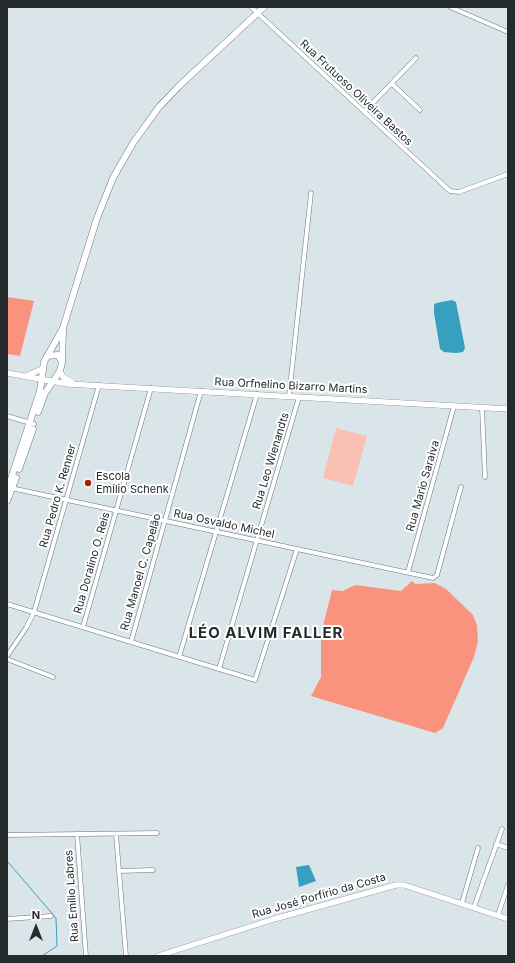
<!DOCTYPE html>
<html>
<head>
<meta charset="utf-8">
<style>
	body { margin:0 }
	#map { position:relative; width:515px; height:963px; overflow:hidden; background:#dae5ea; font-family:Inter,sans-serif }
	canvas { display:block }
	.frame { position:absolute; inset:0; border:8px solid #252a2b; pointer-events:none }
	.north { position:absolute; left:16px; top:907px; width:40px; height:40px; -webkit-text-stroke:3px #fff; paint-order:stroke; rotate:0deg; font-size:11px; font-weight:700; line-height:16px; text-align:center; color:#252a2b }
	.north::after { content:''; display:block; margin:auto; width:14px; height:18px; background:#252a2b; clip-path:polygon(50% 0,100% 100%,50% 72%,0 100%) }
</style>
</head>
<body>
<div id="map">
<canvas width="515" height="963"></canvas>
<div class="frame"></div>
<div class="north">N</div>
</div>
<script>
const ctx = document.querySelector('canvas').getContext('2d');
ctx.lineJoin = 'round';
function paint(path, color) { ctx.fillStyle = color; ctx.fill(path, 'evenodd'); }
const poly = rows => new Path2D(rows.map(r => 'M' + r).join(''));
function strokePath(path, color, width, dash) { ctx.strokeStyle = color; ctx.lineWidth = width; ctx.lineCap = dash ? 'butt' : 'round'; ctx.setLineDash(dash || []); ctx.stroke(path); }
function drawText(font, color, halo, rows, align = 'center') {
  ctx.font = font + ' Inter,sans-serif'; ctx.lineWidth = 4; ctx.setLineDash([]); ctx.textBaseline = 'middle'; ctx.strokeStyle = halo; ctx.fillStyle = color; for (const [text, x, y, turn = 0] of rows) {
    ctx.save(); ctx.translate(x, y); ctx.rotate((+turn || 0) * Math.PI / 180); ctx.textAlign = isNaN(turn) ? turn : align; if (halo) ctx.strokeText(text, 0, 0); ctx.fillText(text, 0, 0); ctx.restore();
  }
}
paint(poly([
	[336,428,367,436,353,486,323,478]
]), '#fac0b3');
paint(poly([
	[7,297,34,301,20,356,7,354],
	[412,581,415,584,435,583,446,589,473,615,477,625,478,641,474,657,443,728,435,733,311,696,321,677,321,634,332,590,343,591,355,585,401,591]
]), '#fa937e');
paint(poly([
	[452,300,456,302,465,348,463,352,456,353,444,352,440,349,434,313,434,305,436,303],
	[309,865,316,881,299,887,296,867]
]), '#37a0bf');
strokePath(poly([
	[7,861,56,918,57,946,42,956]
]), '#37a0bf', 1);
const street = poly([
	[251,7,450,191,459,192,508,174],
	[450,7,508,32],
	[392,84,420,110],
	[364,112,416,58],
	[289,396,311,193],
	[482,408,485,477],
	[7,416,34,424],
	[11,488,433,578,437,575,461,487],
	[408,572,454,406],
	[7,604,255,680,297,549],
	[83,627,151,388],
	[131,642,201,391],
	[7,656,26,628,34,612,99,385],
	[179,657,257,394],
	[7,659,53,677],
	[219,669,299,397],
	[77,834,86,956],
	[116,834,126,956],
	[7,835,157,833],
	[496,844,508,848],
	[119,871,153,870],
	[462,903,478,848],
	[474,907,502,829],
	[498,915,508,885],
	[7,919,51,916]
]);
const secondary = poly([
	[60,371,63,377,72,382],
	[7,373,68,384,508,409],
	[28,375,42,369],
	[158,956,274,919,396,885,404,885,508,919]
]);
const primary = poly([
	[47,356,58,355,62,362],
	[38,412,45,393,60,371,62,362,63,330],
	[19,469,33,429],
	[7,491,40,391,44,362,63,328,97,218,113,178,133,143,159,107,179,86,264,7],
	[7,501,16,478]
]);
strokePath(street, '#6b7579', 5);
strokePath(secondary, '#6b7579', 6);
strokePath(primary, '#6b7579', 7);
strokePath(street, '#fff', 4);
strokePath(secondary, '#fff', 5.5);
strokePath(primary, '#fff', 6);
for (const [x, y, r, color] of [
	[88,483,4,"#ac1e01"]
]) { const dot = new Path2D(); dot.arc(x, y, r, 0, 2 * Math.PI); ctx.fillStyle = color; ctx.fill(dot); strokePath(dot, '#fff', 1.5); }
drawText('11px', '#252a2b', '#fff', [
	["Rua Frutuoso Oliveira Bastos",356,93,43],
	["Rua Orfnelino Bizarro Martins",291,386,3],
	["Rua Leo Wienandts",271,461,-73],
	["Rua Mario Saraiva",423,486,-74],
	["Rua Pedro K. Renner",58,496,-74],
	["Rua Osvaldo Michel",224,524,12],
	["Rua Doralino O. Reis",92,563,-74],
	["Rua Manoel C. Capelão",141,572,-74],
	["Rua Emílio Labres",72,896,-94],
	["Rua José Porfírio da Costa",319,896,-16]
]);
drawText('11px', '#252a2b', '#fff', [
	["Escola",96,477],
	["Emílio Schenk",96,490]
], 'left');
ctx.letterSpacing = '1px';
drawText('bold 15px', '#252a2b', '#fff', [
	["LÉO ALVIM FALLER",266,633]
]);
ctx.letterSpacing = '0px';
</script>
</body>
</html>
